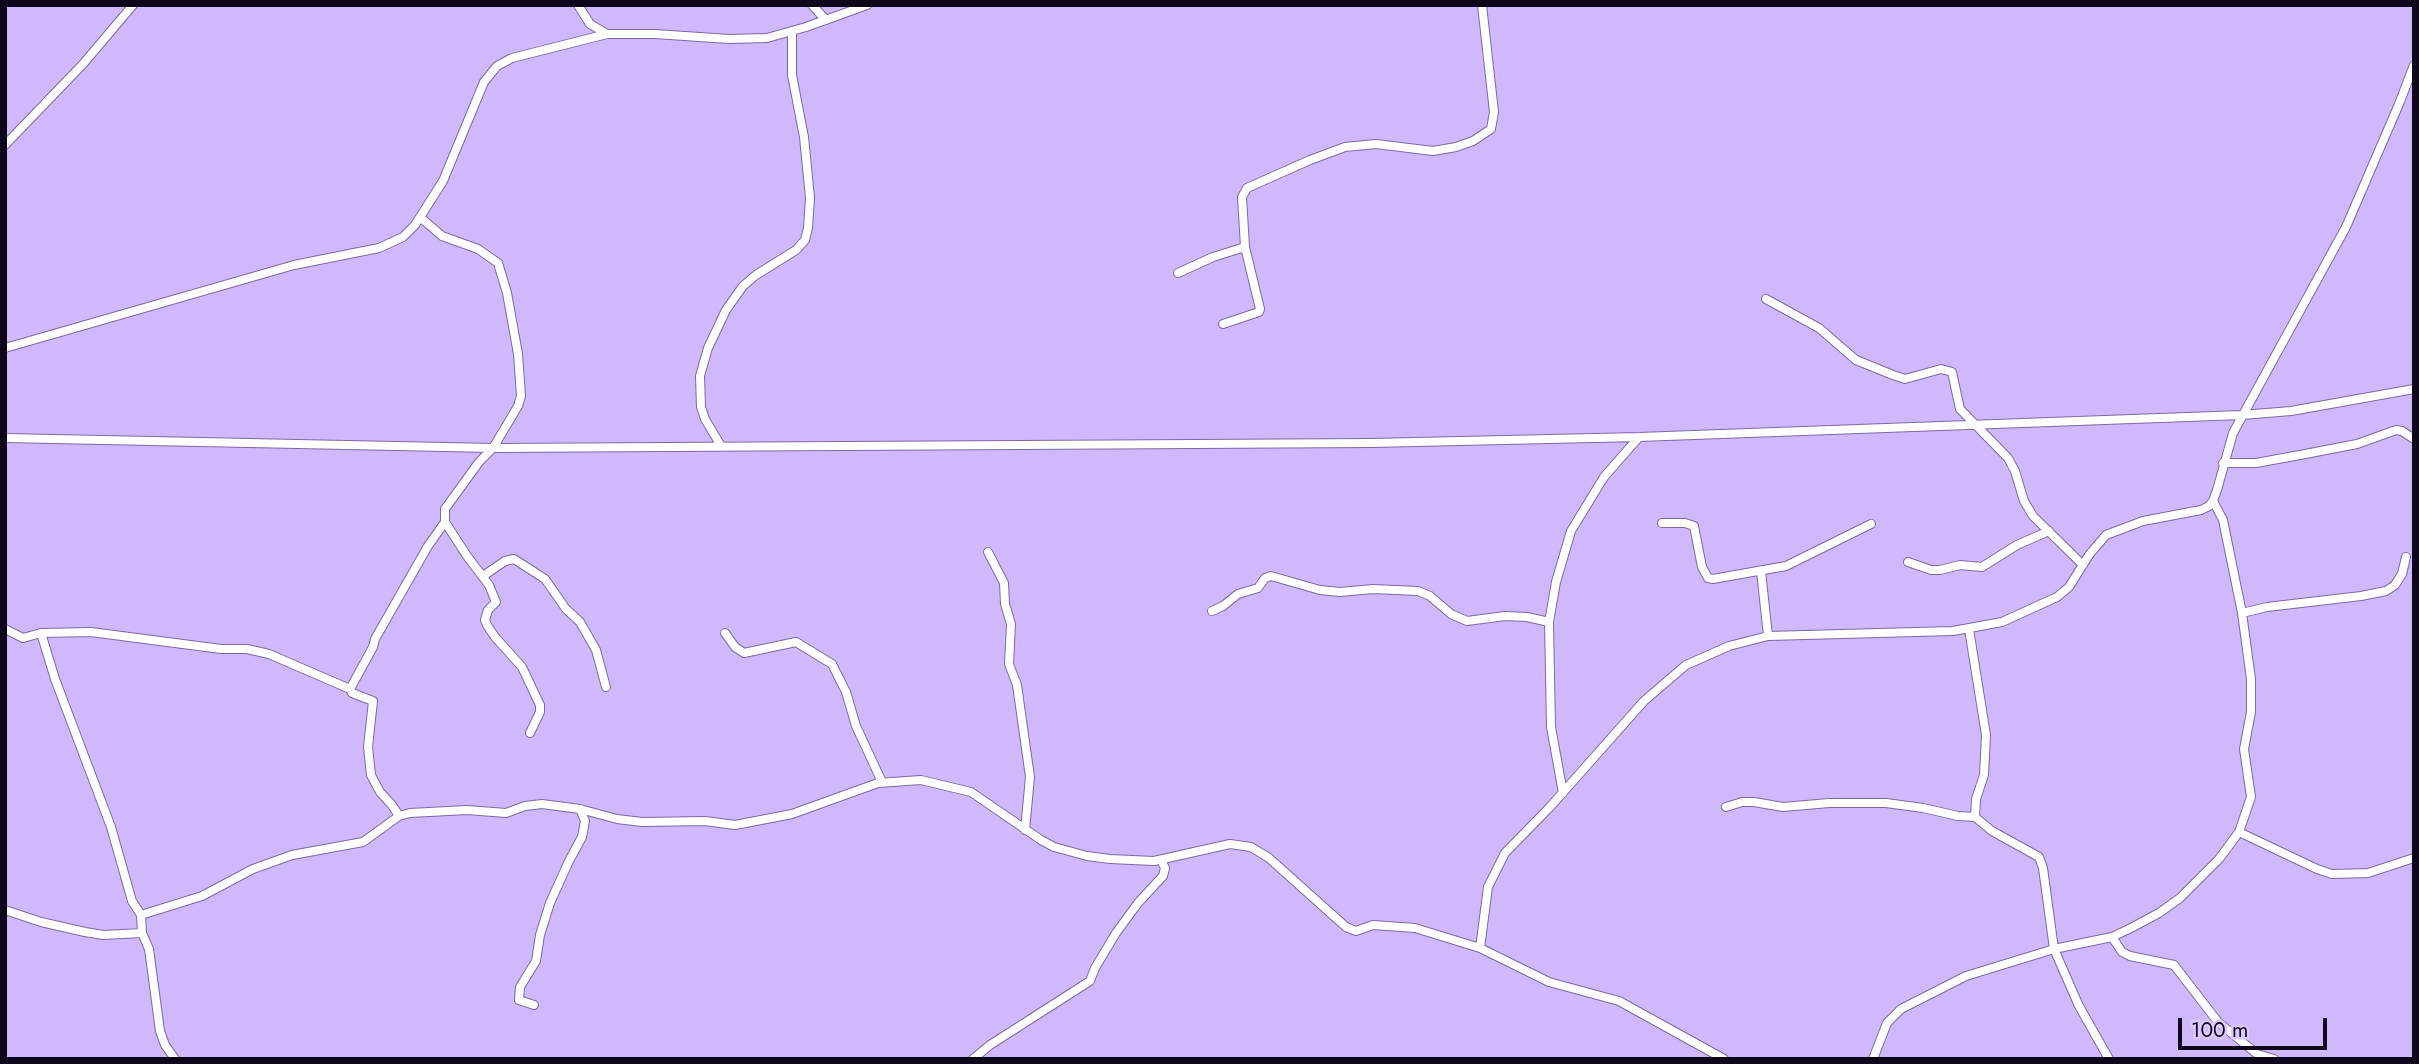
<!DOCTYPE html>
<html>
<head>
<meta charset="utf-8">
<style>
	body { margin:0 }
	#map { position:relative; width:2419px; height:1064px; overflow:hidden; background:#d0b8fc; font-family:Jost,sans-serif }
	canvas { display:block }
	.frame { position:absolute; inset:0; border:7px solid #0f061c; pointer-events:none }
	.scale { position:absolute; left:2178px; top:1018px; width:149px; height:32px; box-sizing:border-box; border:4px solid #0f061c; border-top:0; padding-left:9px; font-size:21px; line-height:24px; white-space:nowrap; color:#0f061c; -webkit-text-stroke:5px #dbc8ff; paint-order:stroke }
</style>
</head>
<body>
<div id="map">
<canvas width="2419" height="1064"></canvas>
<div class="frame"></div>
<div class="scale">100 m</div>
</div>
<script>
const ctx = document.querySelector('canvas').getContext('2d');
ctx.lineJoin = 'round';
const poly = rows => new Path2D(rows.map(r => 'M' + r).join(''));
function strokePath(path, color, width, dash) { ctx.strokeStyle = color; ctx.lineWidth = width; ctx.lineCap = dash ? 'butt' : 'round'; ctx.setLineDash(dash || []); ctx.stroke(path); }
const minor = poly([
	[578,5,590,24,607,34],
	[812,5,826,20],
	[5,145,83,64,133,5],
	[1178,273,1213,257,1245,247],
	[1766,299,1819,328,1856,360,1893,375,1905,379,1941,369,1952,372,1960,409,2008,458,2015,471,2024,501,2033,516,2083,565],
	[1223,324,1259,312,1260,309,1245,247,1242,197,1247,188,1310,160,1345,147,1376,144,1433,151,1456,147,1473,141,1491,129,1494,112,1482,5],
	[5,348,294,265,379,248,403,237,415,225,443,181,484,82,497,66,512,58,607,34,655,34,729,39,767,38,806,27,867,5],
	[5,438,493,448,1371,443,1639,437,2242,415,2291,411,2414,389],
	[721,446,705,419,701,407,700,376,708,348,726,310,743,286,756,275,796,250,805,240,808,228,810,198,804,137,792,75,792,31],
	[2223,463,2256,463,2300,455,2357,444,2396,430,2402,431,2414,439],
	[445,522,467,556,489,585,496,602,488,610,485,620,487,625,495,637,522,667,540,705,540,712,530,733],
	[1662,523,1685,523,1694,526,1702,567,1708,578,1713,579,1786,566,1871,524],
	[988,552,1004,583,1005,604,1011,624,1009,664,1017,685,1030,777,1025,830],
	[1908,562,1931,570,1940,570,1960,565,1982,567,2017,545,2049,531],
	[1761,571,1768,636],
	[483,576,505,561,514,559,545,579,566,609,580,622,596,650,606,687],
	[1212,611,1223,606,1238,594,1258,588,1265,578,1271,576,1320,590,1340,592,1373,589,1418,591,1430,596,1451,614,1467,621,1505,616,1527,617,1549,622],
	[2242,613,2267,607,2361,596,2386,591,2395,585,2402,574,2406,557],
	[5,629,23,638,41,633,55,679,111,827,132,901,141,915,142,933,149,949,160,1031,165,1045,175,1059],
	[1969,629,1986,735,1984,775,1976,799,1975,817,1992,831,2039,857,2043,868,2054,949,2079,1006,2109,1059],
	[41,633,91,632,221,649,247,649,269,654,350,689,373,647,375,639,428,546,445,522,445,509,479,462,493,448,518,406,521,396,518,354,507,293,498,263,478,249,442,236,420,217],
	[725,633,735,647,744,653,796,642,832,664,846,692,856,726,882,782],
	[350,689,352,693,373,701,368,747,371,775,380,792,392,805,399,816],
	[1563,793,1551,727,1549,622,1556,582,1571,531,1604,477,1639,437],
	[1726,807,1742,802,1754,802,1783,807,1829,803,1886,803,1923,808,1958,816,1975,817],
	[2239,832,2317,869,2332,874,2368,873,2414,858],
	[5,910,41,922,85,932,103,935,142,933],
	[141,915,202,896,253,869,292,855,363,842,399,816,410,813,467,810,506,813,525,806,542,804,580,809,617,819,642,822,705,821,735,825,792,814,878,783,921,780,971,792,1041,840,1054,847,1087,856,1110,859,1154,861,1230,844,1251,847,1269,858,1346,927,1356,931,1373,925,1415,928,1480,948,1549,982,1619,1001,1724,1059],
	[2112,937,2122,952,2130,956,2174,965,2218,1022,2257,1054,2274,1059],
	[1480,948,1488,887,1505,853,1550,807,1644,701,1686,665,1729,646,1768,636,1953,631,2002,622,2057,597,2069,587,2089,555,2106,535,2143,521,2201,510,2209,506,2213,501,2217,490,2233,433,2346,227,2399,104,2414,65],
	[534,1005,519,1000,520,987,536,961,540,935,550,903,569,861,582,837,585,821,580,809],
	[973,1059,990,1045,1090,981,1095,968,1116,933,1138,903,1163,876,1165,868,1161,860],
	[1873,1059,1887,1023,1901,1009,1966,976,2054,949,2112,937,2131,928,2159,913,2180,898,2219,859,2239,832,2251,797,2244,749,2251,712,2251,679,2242,613,2223,520,2213,501]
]);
strokePath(minor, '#7f68a6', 10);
strokePath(minor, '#fff', 8);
</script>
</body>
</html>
